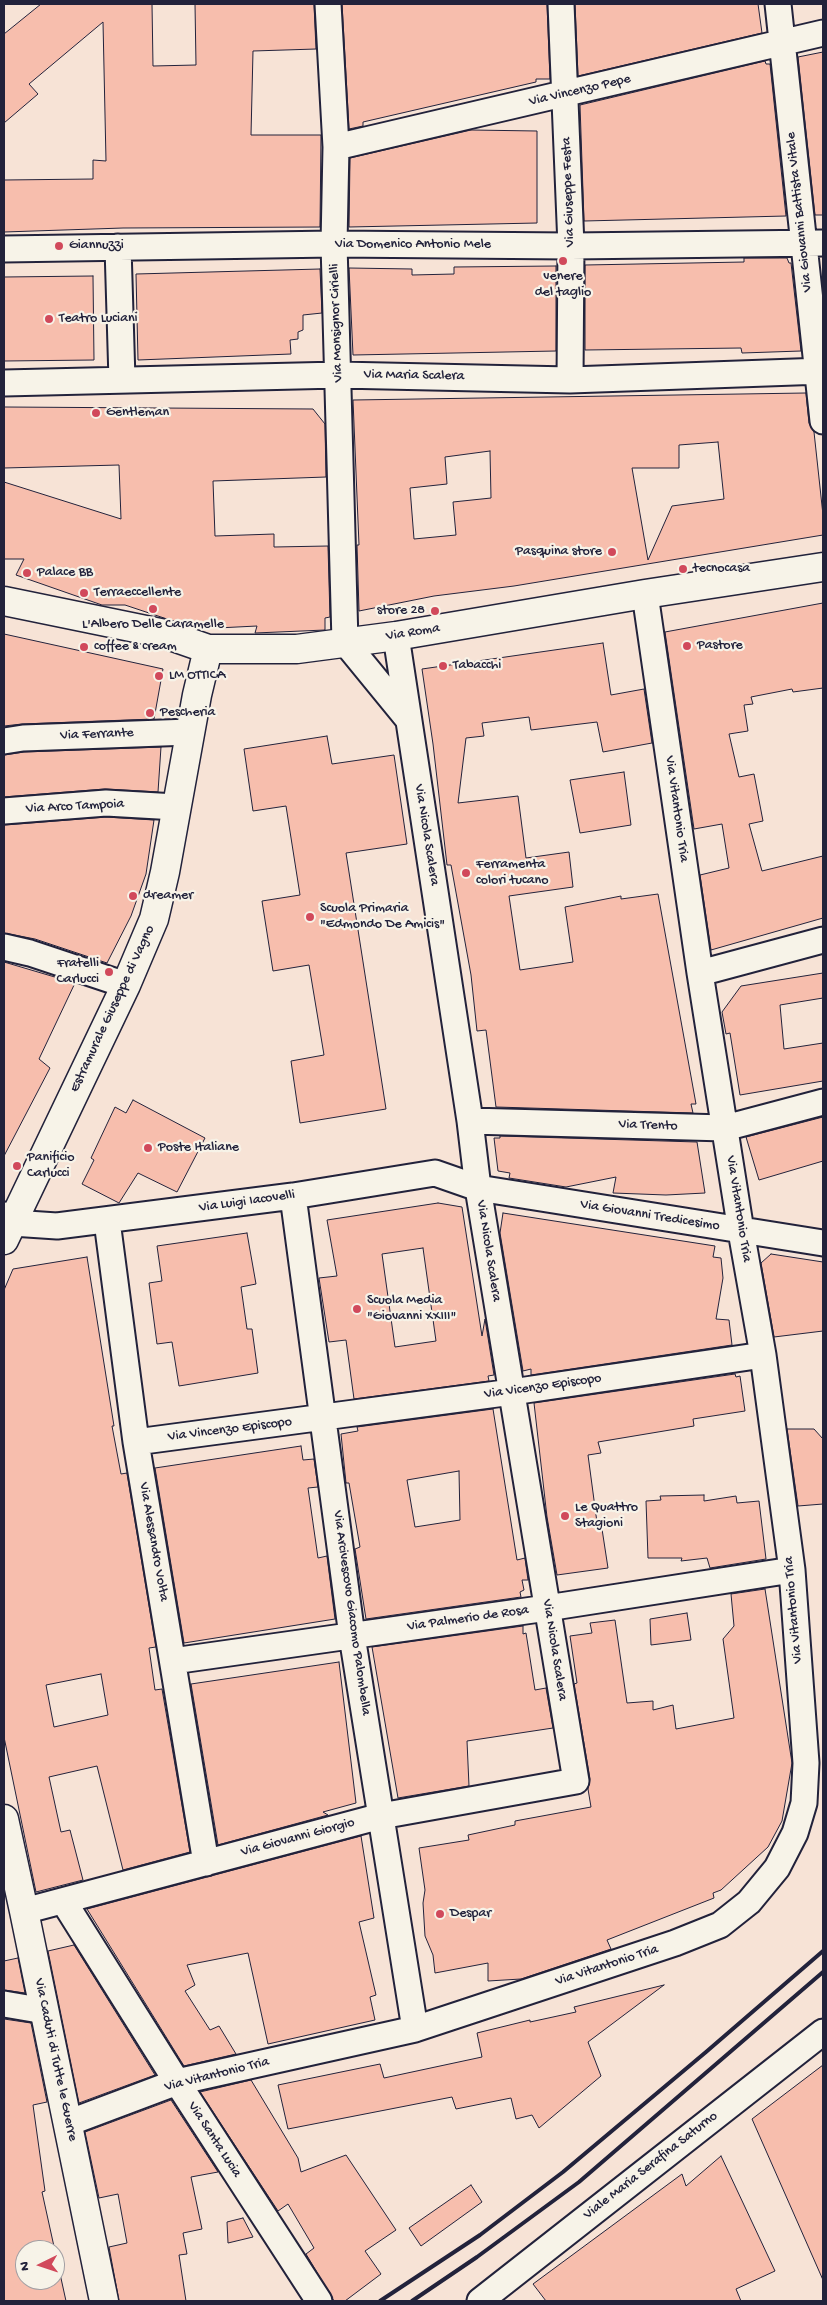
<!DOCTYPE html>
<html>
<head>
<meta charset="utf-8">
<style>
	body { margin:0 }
	#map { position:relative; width:827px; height:2305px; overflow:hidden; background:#f7e3d6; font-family:"Gochi Hand",sans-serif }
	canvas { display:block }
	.frame { position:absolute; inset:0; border:5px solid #22223b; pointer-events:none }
	.north { position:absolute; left:15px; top:2240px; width:50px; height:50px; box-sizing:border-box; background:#f7f3e8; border:1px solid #a29fa3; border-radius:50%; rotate:266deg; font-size:14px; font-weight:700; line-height:20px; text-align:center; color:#22223b }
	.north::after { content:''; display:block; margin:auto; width:18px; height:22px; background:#d1495b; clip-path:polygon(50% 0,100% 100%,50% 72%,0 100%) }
</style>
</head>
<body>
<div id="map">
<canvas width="827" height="2305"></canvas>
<div class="frame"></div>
<div class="north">N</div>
</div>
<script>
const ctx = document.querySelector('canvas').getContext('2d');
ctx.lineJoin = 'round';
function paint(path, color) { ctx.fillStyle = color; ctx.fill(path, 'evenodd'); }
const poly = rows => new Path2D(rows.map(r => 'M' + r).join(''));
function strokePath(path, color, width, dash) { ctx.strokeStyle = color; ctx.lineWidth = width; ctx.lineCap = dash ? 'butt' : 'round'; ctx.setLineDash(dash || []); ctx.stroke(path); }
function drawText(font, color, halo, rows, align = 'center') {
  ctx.font = font + ' "Gochi Hand",sans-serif'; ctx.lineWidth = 4.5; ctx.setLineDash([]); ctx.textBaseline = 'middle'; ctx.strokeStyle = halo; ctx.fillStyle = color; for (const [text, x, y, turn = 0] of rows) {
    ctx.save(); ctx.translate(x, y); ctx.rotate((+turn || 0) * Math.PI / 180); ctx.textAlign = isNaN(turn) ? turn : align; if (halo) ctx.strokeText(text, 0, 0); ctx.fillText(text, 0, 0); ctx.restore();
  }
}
const building = poly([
	[41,4,152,4,153,66,196,65,195,4,314,4,316,49,253,51,251,135,321,135,320,227,123,228,4,232,4,180,93,179,93,160,106,161,103,22,29,84,38,94,4,123,4,34,41,4],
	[342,4,547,4,550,79,536,79,536,82,363,122,363,126,349,129,342,4],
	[575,4,758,4,762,33,578,76,575,4],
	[823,52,823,215,815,215,798,57,823,52],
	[765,61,766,64,770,64,786,216,584,221,580,105,765,61],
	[471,130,537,131,537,223,349,227,350,158,471,130],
	[744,258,787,258,789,263,791,263,801,351,742,353,741,348,585,350,585,265,744,262,744,258],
	[556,266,556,351,353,355,349,268,412,269,412,275,454,274,454,267,556,266],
	[320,269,322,313,303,315,303,330,298,332,298,339,290,340,291,354,138,360,136,274,320,269],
	[93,276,94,360,4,361,4,277,93,276],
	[806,393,809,423,814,432,823,515,823,535,514,586,434,596,359,611,357,545,359,545,353,400,806,393],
	[718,442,724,499,672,506,648,560,632,468,679,468,679,445,718,442],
	[490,451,491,498,453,502,456,535,414,539,410,488,447,484,445,457,490,451],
	[4,407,313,409,325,424,326,477,213,481,215,536,274,534,274,547,328,546,330,617,325,618,325,630,255,633,257,626,197,629,125,605,102,605,16,575,24,559,4,559,4,482,121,519,119,465,4,468,4,407],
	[823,603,823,688,793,692,792,689,751,697,753,704,744,705,748,731,729,734,739,777,754,774,763,821,749,824,762,871,823,856,823,918,711,950,700,875,729,868,722,824,694,829,665,632,823,603],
	[4,634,163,669,154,719,22,724,4,726,4,634],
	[603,643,611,695,644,689,652,743,603,752,597,722,531,730,529,717,482,723,484,736,466,738,458,803,518,796,526,858,569,852,573,887,509,896,520,970,573,962,565,907,621,896,621,899,658,894,696,1104,691,1104,693,1113,496,1107,486,1030,477,1031,471,975,451,865,447,865,433,744,422,669,603,643],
	[327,736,332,764,394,755,407,844,346,853,386,1109,300,1123,291,1061,324,1055,309,965,273,971,262,901,300,895,286,806,253,811,244,749,327,736],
	[161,747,158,792,105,789,4,797,4,755,24,752,161,747],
	[624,772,631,825,580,833,570,780,624,772],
	[106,817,154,820,146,874,131,916,107,963,35,939,4,933,4,825,106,817],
	[4,962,75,983,39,1059,50,1068,4,1156,4,962],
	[823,973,823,998,780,1005,784,1049,823,1043,823,1081,740,1095,730,1033,726,1034,722,1012,741,986,823,973],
	[133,1100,205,1138,177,1192,138,1173,119,1203,82,1184,94,1160,91,1158,115,1107,126,1113,133,1100],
	[823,1117,823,1161,759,1180,746,1137,823,1117],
	[500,1136,697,1142,705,1193,666,1195,613,1193,616,1177,566,1187,509,1178,510,1173,498,1171,494,1138,500,1138,500,1136],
	[438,1203,462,1207,482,1336,485,1319,494,1375,488,1376,489,1381,354,1399,346,1340,329,1342,319,1278,337,1276,327,1220,438,1203],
	[423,1248,436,1341,395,1347,382,1254,423,1248],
	[503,1213,715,1246,713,1257,721,1258,723,1278,716,1319,729,1320,732,1345,531,1375,531,1369,523,1371,500,1233,503,1213],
	[247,1233,256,1284,241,1287,247,1329,252,1329,258,1373,179,1386,172,1342,157,1344,149,1283,162,1281,157,1246,247,1233],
	[771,1254,823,1262,823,1331,774,1337,761,1263,771,1254],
	[87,1257,114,1426,112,1426,121,1474,127,1473,156,1647,149,1648,155,1690,162,1689,190,1852,123,1870,97,1766,49,1777,61,1832,70,1830,83,1880,36,1892,4,1737,4,1290,13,1269,87,1257],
	[101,1674,108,1715,54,1727,46,1685,101,1674],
	[735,1374,736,1377,740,1376,745,1411,693,1419,694,1426,598,1442,601,1453,588,1455,598,1530,602,1529,608,1568,557,1575,547,1517,534,1403,735,1374],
	[493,1409,517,1560,525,1558,528,1580,522,1580,524,1590,520,1592,521,1597,366,1619,355,1549,360,1547,349,1483,346,1483,341,1434,358,1431,357,1427,493,1409],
	[459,1471,460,1520,415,1527,407,1480,459,1471],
	[787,1429,814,1429,823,1439,823,1504,798,1506,787,1429],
	[301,1446,303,1460,314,1459,318,1487,308,1488,318,1558,327,1556,335,1619,184,1643,155,1468,301,1446],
	[704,1495,704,1501,736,1496,737,1503,759,1501,766,1559,710,1568,707,1558,681,1561,682,1558,648,1558,646,1501,661,1500,660,1496,704,1495],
	[765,1589,792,1763,782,1821,768,1847,721,1890,713,1893,714,1898,607,1940,611,1949,521,1979,488,1981,488,1963,435,1973,433,1955,425,1936,423,1903,425,1890,419,1848,469,1840,468,1835,515,1825,515,1821,591,1807,588,1789,590,1779,574,1684,577,1683,570,1636,592,1633,590,1623,615,1620,627,1703,653,1701,653,1710,673,1705,676,1729,734,1718,723,1639,734,1626,731,1594,765,1589],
	[687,1613,691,1640,651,1645,650,1619,687,1613],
	[523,1626,523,1634,526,1633,535,1690,546,1688,553,1728,467,1741,469,1786,398,1798,372,1647,523,1626],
	[339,1662,356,1803,323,1812,328,1815,218,1845,191,1684,339,1662],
	[361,1836,374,1918,359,1922,376,1995,370,1997,375,2020,268,2044,248,1953,187,1965,195,1985,185,1991,210,2030,219,2026,236,2054,184,2066,87,1909,361,1836],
	[74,1945,155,2075,79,2103,48,1951,74,1945],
	[18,1958,25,1993,4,1990,4,1961,18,1958],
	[664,1985,588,2042,601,2076,539,2128,532,2115,516,2119,511,2098,456,2109,452,2097,288,2129,278,2085,380,2064,384,2078,482,2057,477,2033,530,2020,530,2022,576,2012,574,2007,664,1985],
	[4,2019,31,2023,47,2102,33,2105,45,2191,42,2192,66,2301,4,2301,4,2019],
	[25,2250,55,2250,55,2280,25,2280,25,2250],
	[823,2065,823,2280,752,2119,823,2065],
	[251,2080,298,2158,301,2172,346,2155,396,2230,365,2251,381,2274,345,2301,334,2301,306,2254,314,2248,288,2204,278,2211,200,2092,251,2080],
	[171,2100,218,2172,191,2177,202,2229,183,2233,187,2254,179,2255,186,2301,119,2301,109,2247,127,2243,118,2194,99,2198,85,2132,171,2100],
	[721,2156,775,2271,736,2289,741,2301,546,2301,533,2284,682,2174,686,2186,721,2156],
	[471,2185,482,2202,421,2246,409,2228,471,2185],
	[243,2218,253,2237,228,2243,227,2222,243,2218]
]);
paint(building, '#f7bead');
strokePath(building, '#22223b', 1);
const street = poly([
	[328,4,336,147,334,244,345,642,408,719],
	[561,4,571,246,570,380],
	[778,4,823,421],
	[336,147,823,33],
	[118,247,122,380],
	[4,249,334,244,571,246,823,243],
	[4,383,339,375,570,380,823,371],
	[4,741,23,738,190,732],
	[4,811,106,803,176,807],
	[4,947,30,953,126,985],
	[700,973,823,940],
	[470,1121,725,1128,823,1102],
	[293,1196,352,1636,415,2029],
	[4,1215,12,1223,57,1226,293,1196,435,1173,478,1188,823,1243],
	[107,1221,136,1442,206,1863],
	[136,1442,512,1392,763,1355],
	[173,1661,547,1608,792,1570],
	[64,1902,177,2082,319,2301],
	[24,1911,381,1816,576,1781,478,1188,470,1121,396,636],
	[4,2004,45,2011],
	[68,2123,177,2082,415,2029,675,1943,720,1925,749,1902,777,1868,795,1833,804,1803,806,1763,792,1570,763,1355,741,1231,700,973,645,594],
	[480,2301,823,2032]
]);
const secondary = poly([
	[4,601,165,634,208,649,297,649,396,636,645,594,823,567],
	[4,1240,126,985,154,919,165,872,197,695,208,649],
	[4,1819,24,1911,104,2301]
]);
strokePath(street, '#22223b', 29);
strokePath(secondary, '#22223b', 31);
strokePath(street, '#f7f3e8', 25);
strokePath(secondary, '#f7f3e8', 28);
strokePath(poly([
	[380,2301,480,2235,563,2172,706,2052,823,1951],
	[412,2301,477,2257,579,2182,823,1972]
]), '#22223b', 4);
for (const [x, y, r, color] of [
	[59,246,5,"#d1495b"],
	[563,261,5,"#d1495b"],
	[49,319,5,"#d1495b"],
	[96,413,5,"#d1495b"],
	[612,552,5,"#d1495b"],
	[683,569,5,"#d1495b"],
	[27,573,5,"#d1495b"],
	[84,593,5,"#d1495b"],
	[153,609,5,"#d1495b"],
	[435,611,5,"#d1495b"],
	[687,646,5,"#d1495b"],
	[84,647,5,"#d1495b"],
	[443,666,5,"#d1495b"],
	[159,676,5,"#d1495b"],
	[150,713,5,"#d1495b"],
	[466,873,5,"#d1495b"],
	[133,896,5,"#d1495b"],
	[310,917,5,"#d1495b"],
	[109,972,5,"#d1495b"],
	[148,1148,5,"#d1495b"],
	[17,1166,5,"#d1495b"],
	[357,1309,5,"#d1495b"],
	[565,1516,5,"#d1495b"],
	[440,1914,5,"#d1495b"]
]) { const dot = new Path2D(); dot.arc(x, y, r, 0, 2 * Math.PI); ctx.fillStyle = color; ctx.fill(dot); strokePath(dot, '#f7f3e8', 2); }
drawText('14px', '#22223b', '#f7f3e8', [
	["Via Vincenzo Pepe",580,91,-13],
	["Via Giuseppe Festa",569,192,-92],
	["Via Giovanni Battista Vitale",800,212,-96],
	["Via Domenico Antonio Mele",413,245],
	["Via Monsignor Cirielli",337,323,-92],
	["Via Maria Scalera",414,376,1],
	["Via Roma",413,633,-9],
	["Via Ferrante",97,735,-2],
	["Via Arco Tampoia",75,807,-3],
	["Via Vitantonio Tria",676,809,82],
	["Via Nicola Scalera",426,835,81],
	["Estramurale Giuseppe di Vagno",113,1009,-65],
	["Via Trento",648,1126,2],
	["Via Luigi Iacovelli",247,1202,-8],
	["Via Vitantonio Tria",738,1209,81],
	["Via Giovanni Tredicesimo",650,1216,9],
	["Via Nicola Scalera",488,1251,81],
	["Via Vicenzo Episcopo",543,1387,-8],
	["Via Vincenzo Episcopo",230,1430,-7],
	["Via Alessandro Volta",153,1542,80],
	["Via Vitantonio Tria",794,1610,-95],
	["Via Arcivescovo Giacomo Palombella",351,1613,82],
	["Via Palmerio de Rosa",468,1619,-8],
	["Via Nicola Scalera",554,1650,81],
	["Via Giovanni Giorgio",298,1838,-15],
	["Via Vitantonio Tria",607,1966,-18],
	["Via Caduti di Tutte le Guerre",55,2060,78],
	["Via Vitantonio Tria",217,2075,-14],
	["Via Santa Lucia",214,2140,57],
	["Viale Maria Serafina Saturno",651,2166,-38]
]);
drawText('14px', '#22223b', '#f7f3e8', [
	["Giannuzzi",69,246],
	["venere",563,277,"center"],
	["del taglio",563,293,"center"],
	["Teatro Luciani",59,319],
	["Gentleman",106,413],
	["Pasquina store",602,552,"right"],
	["tecnocasa",693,569],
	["Palace BB",37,573],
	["Terraeccellente",94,593],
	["store 28",425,611,"right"],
	["L'Albero Delle Caramelle",153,625,"center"],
	["Pastore",697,646],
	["coffee & cream",94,647],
	["Tabacchi",453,666],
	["LM OTTICA",169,676],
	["Pescheria",160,713],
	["Ferramenta",476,865],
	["colori tucano",476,881],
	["dreamer",143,896],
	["Scuola Primaria",320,909],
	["\"Edmondo De Amicis\"",320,925],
	["Fratelli",99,964,"right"],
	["Carlucci",99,980,"right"],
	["Poste Italiane",158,1148],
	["Panificio",27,1158],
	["Carlucci",27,1174],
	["Scuola Media",367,1301],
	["\"Giovanni XXIII\"",367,1317],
	["Le Quattro",575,1508],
	["Stagioni",575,1524],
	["Despar",450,1914]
], 'left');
</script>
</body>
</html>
